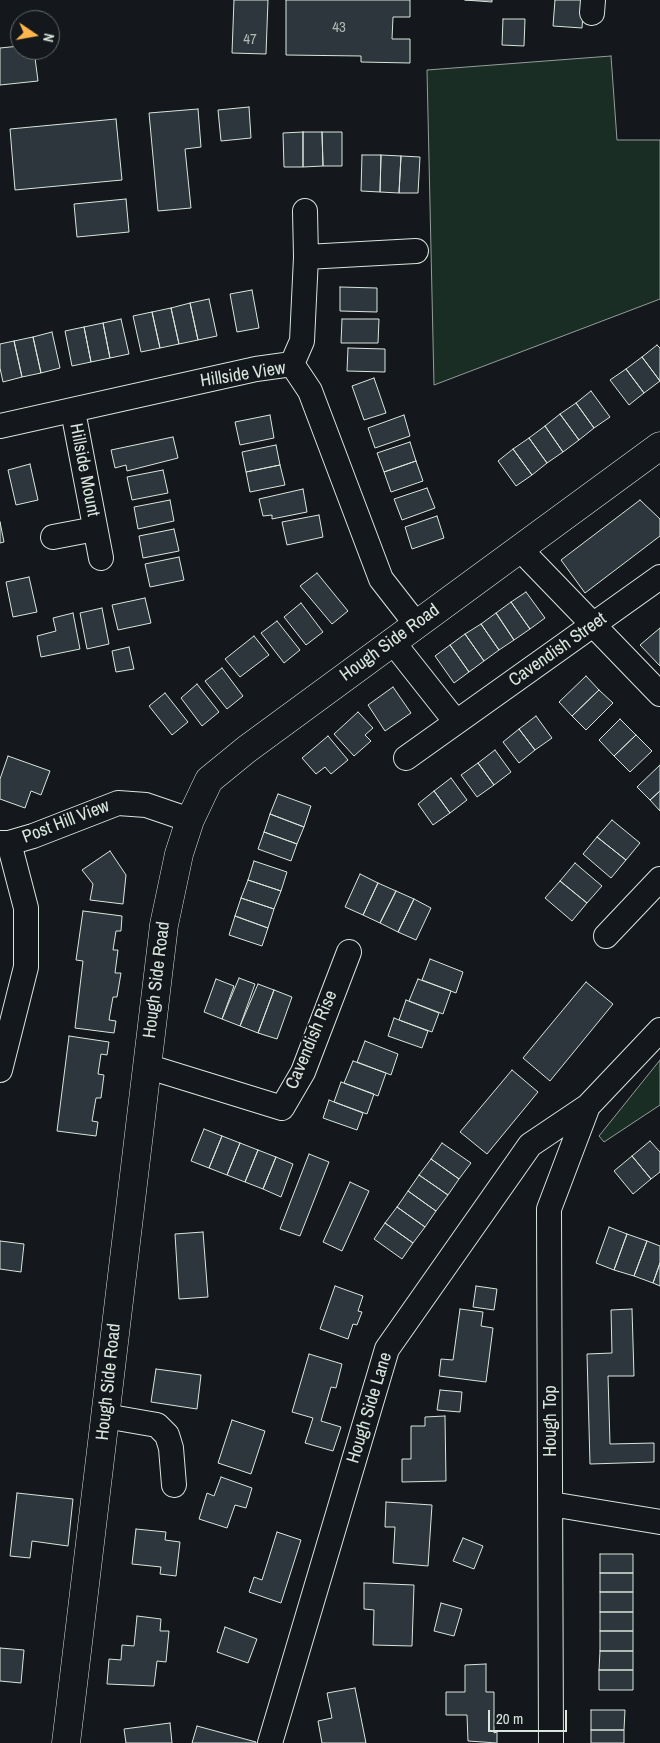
<!DOCTYPE html>
<html>
<head>
<meta charset="utf-8">
<style>
	body { margin:0 }
	#map { position:relative; width:660px; height:1743px; overflow:hidden; background:#14181c; font-family:"Archivo Narrow",sans-serif }
	canvas { display:block }
	.north { position:absolute; left:10px; top:10px; width:50px; height:50px; box-sizing:border-box; background:#14181c; border:1px solid #626a69; border-radius:50%; rotate:102deg; font-size:14px; font-weight:700; line-height:20px; text-align:center; color:#d8e6dc }
	.north::after { content:''; display:block; margin:auto; width:18px; height:22px; background:#ffb74d; clip-path:polygon(50% 0,100% 100%,50% 72%,0 100%) }
	.scale { position:absolute; left:488px; top:1710px; width:79px; height:22px; box-sizing:border-box; border:2px solid #d8e6dc; border-top:0; padding-left:6px; font-size:15px; line-height:18px; white-space:nowrap; color:#d8e6dc; -webkit-text-stroke:4px #14181c; paint-order:stroke }
</style>
</head>
<body>
<div id="map">
<canvas width="660" height="1743"></canvas>
<div class="north">N</div>
<div class="scale">20 m</div>
</div>
<script>
const ctx = document.querySelector('canvas').getContext('2d');
ctx.lineJoin = 'round';
function paint(path, color) { ctx.fillStyle = color; ctx.fill(path, 'evenodd'); }
const poly = rows => new Path2D(rows.map(r => 'M' + r).join(''));
function strokePath(path, color, width, dash) { ctx.strokeStyle = color; ctx.lineWidth = width; ctx.lineCap = dash ? 'butt' : 'round'; ctx.setLineDash(dash || []); ctx.stroke(path); }
function drawText(font, color, halo, rows, align = 'center') {
  ctx.font = font + ' "Archivo Narrow",sans-serif'; ctx.lineWidth = 4; ctx.setLineDash([]); ctx.textBaseline = 'middle'; ctx.strokeStyle = halo; ctx.fillStyle = color; for (const [text, x, y, turn = 0] of rows) {
    ctx.save(); ctx.translate(x, y); ctx.rotate((+turn || 0) * Math.PI / 180); ctx.textAlign = isNaN(turn) ? turn : align; if (halo) ctx.strokeText(text, 0, 0); ctx.fillText(text, 0, 0); ctx.restore();
  }
}
const green = poly([
	[611,56,617,140,660,140,660,299,434,385,427,70,611,56],
	[660,1060,660,1105,604,1142,599,1136,660,1060]
]);
paint(green, '#1a2d24');
strokePath(green, '#939e99', 1);
const building = poly([
	[234,0,268,0,266,54,232,53,234,0],
	[286,0,410,0,410,17,393,17,392,39,410,39,410,63,361,62,361,56,286,55,286,0],
	[465,0,492,0,492,2,465,0],
	[555,0,584,0,582,28,553,26,555,0],
	[503,19,525,19,524,46,502,45,503,19],
	[20,46,20,50,34,50,38,81,0,85,0,48,20,46],
	[249,107,251,138,221,141,218,110,249,107],
	[198,109,201,147,185,149,191,208,158,211,149,113,198,109],
	[116,119,122,180,15,190,10,129,116,119],
	[303,132,322,132,323,166,303,167,303,132],
	[303,132,303,167,284,167,283,133,303,132],
	[322,132,342,132,342,166,323,166,322,132],
	[362,155,381,155,380,192,361,191,362,155],
	[381,155,401,156,399,193,380,192,381,155],
	[401,156,420,157,418,193,399,193,401,156],
	[126,199,129,232,77,237,74,204,126,199],
	[340,287,377,288,377,312,340,311,340,287],
	[252,290,259,328,237,332,230,294,252,290],
	[209,299,217,336,198,340,190,303,209,299],
	[190,303,198,340,179,344,171,308,190,303],
	[171,308,179,344,160,348,152,312,171,308],
	[152,312,160,348,141,352,133,316,152,312],
	[121,319,129,354,110,358,103,323,121,319],
	[342,319,379,319,378,343,341,343,342,319],
	[103,323,110,358,91,362,84,327,103,323],
	[84,327,91,362,72,366,65,331,84,327],
	[52,332,60,368,41,373,33,337,52,332],
	[33,337,41,373,22,377,14,341,33,337],
	[14,341,22,377,3,382,0,368,0,344,14,341],
	[657,345,660,348,660,381,642,357,657,345],
	[348,348,385,349,385,372,347,371,348,348],
	[642,357,660,381,644,393,626,369,642,357],
	[626,369,644,393,629,405,610,380,626,369],
	[374,378,386,413,364,420,352,386,374,378],
	[591,391,610,417,594,428,576,403,591,391],
	[576,403,594,428,579,440,560,414,576,403],
	[560,414,579,440,563,452,545,426,560,414],
	[270,415,274,438,240,445,235,422,270,415],
	[404,415,410,436,375,448,368,428,404,415],
	[545,426,563,452,547,463,529,438,545,426],
	[173,437,178,458,127,471,126,465,115,468,111,450,173,437],
	[529,438,547,463,532,475,513,449,529,438],
	[410,442,416,461,384,472,377,453,410,442],
	[276,445,280,465,246,472,242,452,276,445],
	[513,449,532,475,516,486,498,461,513,449],
	[416,461,423,481,391,492,384,472,416,461],
	[30,464,38,500,16,505,8,470,30,464],
	[280,465,285,485,250,492,246,472,280,465],
	[163,470,168,493,132,500,127,477,163,470],
	[427,488,435,508,402,520,394,499,427,488],
	[303,489,307,512,272,519,272,515,263,516,259,499,303,489],
	[170,500,174,521,138,529,134,507,170,500],
	[640,500,660,519,660,536,585,593,561,560,640,500],
	[319,515,323,537,287,545,282,522,319,515],
	[437,516,444,538,412,549,405,527,437,516],
	[0,522,4,542,0,543,0,522],
	[174,529,179,551,143,558,139,536,174,529],
	[179,557,184,580,150,587,145,564,179,557],
	[317,573,348,611,332,624,300,586,317,573],
	[29,577,37,612,13,617,6,582,29,577],
	[526,592,545,618,530,629,511,602,526,592],
	[145,598,151,623,118,630,112,605,145,598],
	[511,602,530,629,514,640,496,613,511,602],
	[301,603,323,632,306,645,284,617,301,603],
	[102,608,109,644,87,649,80,613,102,608],
	[73,613,80,649,41,657,37,636,56,631,53,618,73,613],
	[496,613,514,640,499,650,481,624,496,613],
	[277,621,300,650,284,663,261,633,277,621],
	[481,624,499,650,484,661,465,634,481,624],
	[660,628,660,666,640,645,660,628],
	[465,634,484,661,469,672,450,645,465,634],
	[254,636,269,655,240,677,225,659,254,636],
	[450,645,469,672,454,683,435,656,450,645],
	[129,647,134,669,116,672,112,651,129,647],
	[222,668,243,696,227,709,205,681,222,668],
	[586,676,599,690,572,716,559,702,586,676],
	[197,684,219,712,202,726,181,698,197,684],
	[393,687,411,713,385,731,368,705,393,687],
	[599,690,613,703,586,730,572,716,599,690],
	[165,693,188,722,172,735,149,706,165,693],
	[358,712,373,728,365,735,371,741,354,756,334,734,358,712],
	[536,716,552,738,535,750,519,729,536,716],
	[620,719,636,735,614,756,599,740,620,719],
	[519,729,535,750,519,763,503,742,519,729],
	[636,735,652,751,630,772,614,756,636,735],
	[328,736,348,760,331,774,325,767,316,774,302,758,328,736],
	[495,750,511,772,494,785,478,763,495,750],
	[8,756,50,771,41,795,31,791,25,808,0,799,0,779,8,756],
	[478,763,494,785,477,797,461,775,478,763],
	[660,765,660,791,650,800,637,787,660,765],
	[451,778,467,800,450,813,434,791,451,778],
	[434,791,450,813,433,825,418,804,434,791],
	[660,791,660,811,650,800,660,791],
	[278,794,311,806,304,827,270,814,278,794],
	[270,814,304,827,297,844,264,832,270,814],
	[612,820,640,843,626,860,597,837,612,820],
	[264,832,297,844,291,861,258,849,264,832],
	[597,837,626,860,611,878,583,854,597,837],
	[110,851,126,875,123,904,90,900,93,884,82,870,110,851],
	[254,861,287,872,281,891,248,880,254,861],
	[575,863,602,886,587,903,560,881,575,863],
	[360,874,378,883,363,915,345,907,360,874],
	[248,880,281,891,274,909,241,898,248,880],
	[560,881,587,903,572,921,545,898,560,881],
	[378,883,396,891,380,923,363,915,378,883],
	[396,891,414,899,398,932,380,923,396,891],
	[241,898,274,909,268,928,235,916,241,898],
	[414,899,431,908,416,940,398,932,414,899],
	[83,911,122,916,121,931,116,931,113,950,118,950,115,973,121,973,117,997,113,997,109,1020,116,1021,114,1033,75,1028,83,961,76,960,83,911],
	[235,916,268,928,262,946,229,935,235,916],
	[430,959,463,972,456,993,422,980,430,959],
	[239,978,255,984,240,1026,222,1019,239,978],
	[216,979,234,986,222,1019,204,1012,216,979],
	[418,979,451,991,443,1014,409,1001,418,979],
	[586,982,613,1004,550,1081,523,1058,586,982],
	[258,984,274,990,258,1033,240,1026,258,984],
	[274,990,292,997,277,1039,258,1033,274,990],
	[406,1000,439,1013,432,1032,399,1020,406,1000],
	[394,1018,428,1031,422,1048,388,1036,394,1018],
	[69,1036,109,1042,107,1055,101,1054,98,1074,104,1075,101,1098,96,1098,92,1121,98,1122,96,1136,57,1131,69,1036],
	[365,1041,398,1054,391,1075,357,1062,365,1041],
	[353,1061,386,1073,378,1096,344,1083,353,1061],
	[512,1070,538,1092,487,1154,460,1132,512,1070],
	[341,1082,374,1094,367,1114,334,1102,341,1082],
	[329,1100,363,1113,357,1130,323,1118,329,1100],
	[204,1129,222,1136,209,1168,191,1161,204,1129],
	[222,1136,240,1143,227,1175,209,1168,222,1136],
	[650,1141,660,1152,660,1172,651,1179,632,1156,650,1141],
	[240,1143,258,1150,245,1182,227,1175,240,1143],
	[442,1143,471,1163,459,1179,431,1159,442,1143],
	[258,1150,276,1157,263,1189,245,1182,258,1150],
	[309,1154,329,1162,300,1236,280,1229,309,1154],
	[632,1156,651,1179,633,1194,614,1171,632,1156],
	[276,1157,293,1164,281,1197,263,1189,276,1157],
	[431,1159,459,1179,448,1195,419,1175,431,1159],
	[419,1175,448,1195,436,1211,408,1191,419,1175],
	[350,1182,369,1191,342,1251,323,1242,350,1182],
	[408,1191,436,1211,425,1227,397,1207,408,1191],
	[397,1207,425,1227,413,1243,385,1223,397,1207],
	[385,1223,413,1243,402,1259,374,1239,385,1223],
	[609,1227,627,1234,614,1270,596,1263,609,1227],
	[203,1232,208,1297,179,1299,175,1234,203,1232],
	[627,1234,647,1241,634,1276,614,1270,627,1234],
	[0,1241,24,1244,21,1272,0,1269,0,1241],
	[647,1241,660,1246,660,1263,653,1283,634,1276,647,1241],
	[660,1263,660,1286,653,1283,660,1263],
	[335,1286,363,1296,358,1311,362,1312,357,1325,353,1324,348,1339,320,1329,335,1286],
	[476,1286,497,1289,494,1310,473,1307,476,1286],
	[460,1309,483,1312,481,1326,493,1328,486,1382,439,1376,441,1359,453,1360,460,1309],
	[632,1309,634,1376,608,1376,610,1444,654,1443,654,1462,590,1464,587,1354,612,1353,611,1310,632,1309],
	[309,1354,342,1364,336,1388,331,1387,321,1421,341,1427,333,1451,305,1443,313,1418,292,1412,309,1354],
	[156,1369,201,1375,197,1409,151,1402,156,1369],
	[440,1390,462,1392,460,1412,437,1410,440,1390],
	[445,1416,446,1481,402,1482,402,1459,411,1459,411,1426,425,1426,425,1417,445,1416],
	[232,1420,265,1431,251,1474,218,1463,232,1420],
	[221,1477,252,1488,246,1508,235,1505,227,1528,199,1519,207,1493,214,1496,221,1477],
	[17,1493,73,1499,68,1546,32,1541,30,1558,10,1556,17,1493],
	[386,1502,432,1505,428,1566,393,1563,395,1527,385,1527,386,1502],
	[136,1529,166,1532,165,1540,180,1542,176,1576,160,1574,161,1567,132,1564,136,1529],
	[277,1532,301,1540,281,1603,249,1592,254,1577,262,1580,277,1532],
	[463,1538,483,1546,474,1569,453,1561,463,1538],
	[600,1554,633,1554,633,1573,600,1573,600,1554],
	[600,1573,633,1573,633,1592,600,1592,600,1573],
	[364,1583,414,1585,412,1646,373,1645,374,1610,364,1609,364,1583],
	[600,1592,633,1592,633,1612,600,1612,600,1592],
	[441,1603,462,1609,454,1636,434,1631,441,1603],
	[600,1612,633,1612,633,1631,600,1631,600,1612],
	[137,1616,161,1619,160,1631,169,1631,166,1662,157,1661,154,1686,107,1684,109,1659,121,1660,122,1645,134,1646,137,1616],
	[225,1627,257,1639,248,1663,217,1652,225,1627],
	[600,1631,633,1631,633,1651,600,1651,600,1631],
	[0,1648,24,1650,21,1683,0,1681,0,1648],
	[600,1651,633,1651,633,1670,599,1670,600,1651],
	[486,1664,486,1692,494,1692,494,1733,497,1732,497,1743,468,1741,467,1715,446,1715,446,1692,465,1692,465,1665,486,1664],
	[599,1670,633,1670,633,1690,599,1690,599,1670],
	[355,1688,366,1743,322,1743,318,1721,332,1718,327,1693,355,1688],
	[591,1710,625,1710,624,1730,591,1730,591,1710],
	[170,1723,172,1743,126,1743,124,1729,170,1723],
	[197,1726,256,1742,256,1743,192,1743,197,1726],
	[591,1730,624,1730,624,1743,591,1743,591,1730]
]);
paint(building, '#2c363c');
strokePath(building, '#d8e6dc', 1);
const minor = poly([
	[592,13,593,0],
	[306,257,416,251],
	[292,364,302,341,306,257,305,211],
	[73,411,101,558],
	[0,426,256,369,292,364,310,391,381,579,416,624],
	[53,537,95,529],
	[520,549,660,694],
	[392,641,456,722],
	[406,758,660,577],
	[0,843,9,843,33,836,118,803,146,805,190,820],
	[606,936,660,879],
	[146,1066,282,1108,303,1072,349,952],
	[0,1070,26,967,26,908,9,843],
	[105,1416,157,1425,167,1435,171,1448,174,1485],
	[551,1504,660,1522],
	[270,1743,387,1349,530,1145,588,1106,660,1030],
	[551,1743,549,1209,588,1106]
]);
const secondary = poly([
	[66,1743,164,925,179,854,190,820,209,780,247,749,660,446]
]);
strokePath(minor, '#d8e6dc', 26);
strokePath(secondary, '#d8e6dc', 29);
strokePath(minor, '#14181c', 24);
strokePath(secondary, '#14181c', 28);
drawText('15px', '#adbab4', null, [
	["43",339,28],
	["47",250,40]
]);
drawText('18px', '#d8e6dc', '#14181c', [
	["Hillside View",243,375,-9],
	["Hillside Mount",84,470,79],
	["Hough Side Road",390,643,-36],
	["Cavendish Street",558,650,-35],
	["Post Hill View",66,822,-21],
	["Hough Side Road",157,980,-83],
	["Cavendish Rise",312,1040,-67],
	["Hough Side Road",109,1382,-84],
	["Hough Side Lane",370,1408,-73],
	["Hough Top",551,1421,-90]
]);
</script>
</body>
</html>
